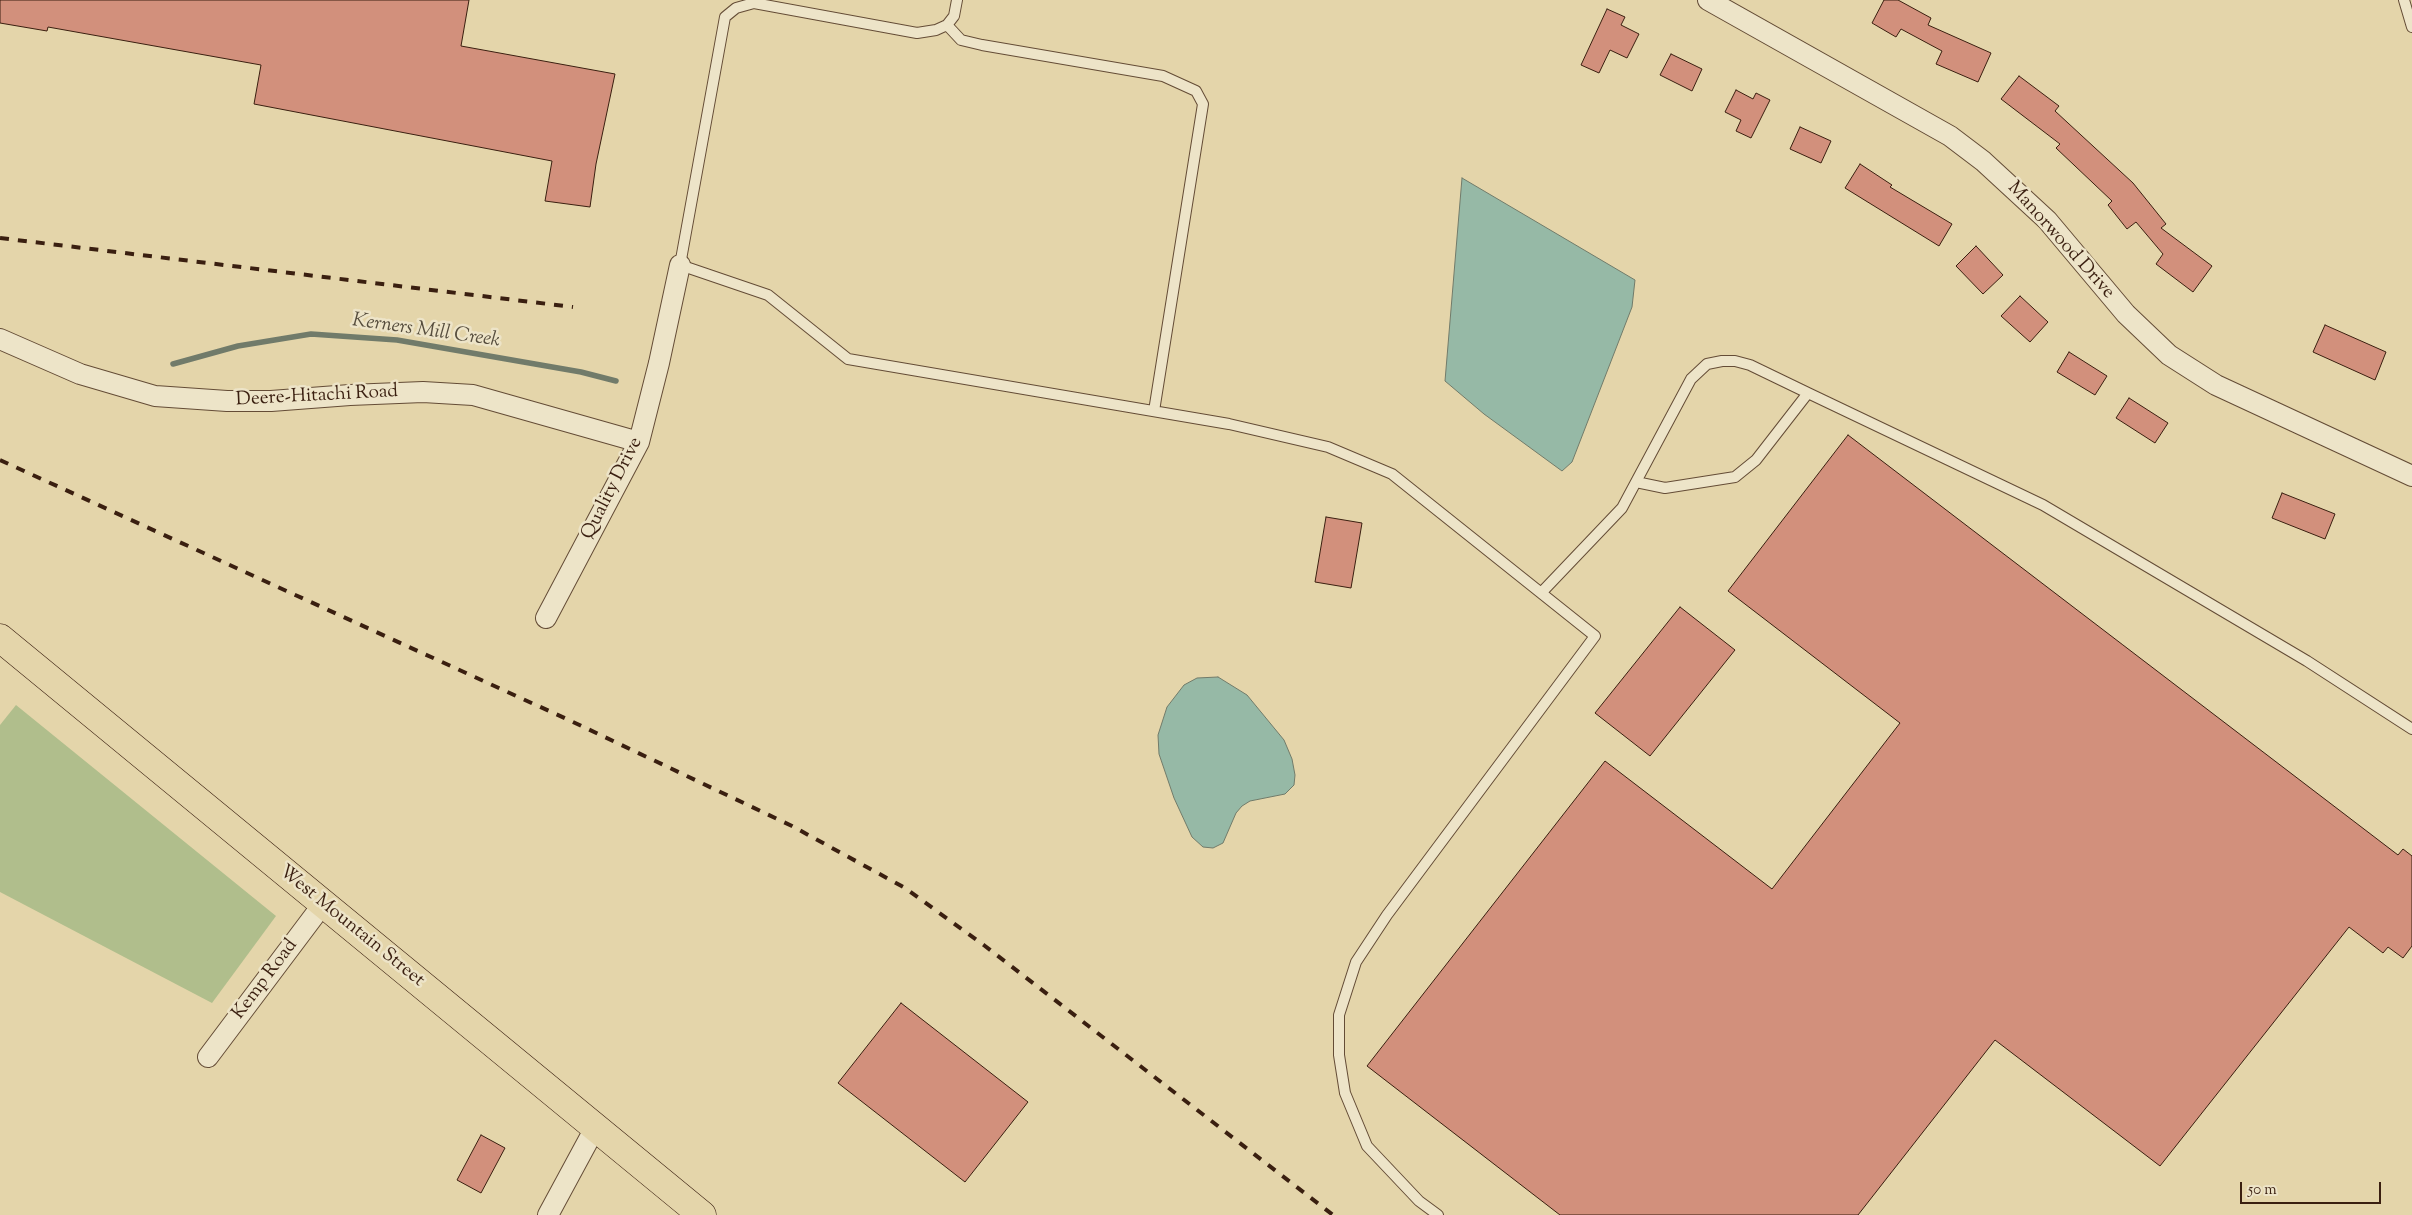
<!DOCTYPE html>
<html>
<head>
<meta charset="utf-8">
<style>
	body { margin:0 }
	#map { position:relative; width:2412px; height:1215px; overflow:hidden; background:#e4d5aa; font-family:"Sorts Mill Goudy",serif }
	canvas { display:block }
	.scale { position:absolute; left:2240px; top:1182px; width:141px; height:22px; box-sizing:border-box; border:2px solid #3a1f10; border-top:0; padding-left:6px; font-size:15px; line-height:18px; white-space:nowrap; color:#3a1f10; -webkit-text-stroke:4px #ede4c8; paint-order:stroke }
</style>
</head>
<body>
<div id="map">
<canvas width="2412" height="1215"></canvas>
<div class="scale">50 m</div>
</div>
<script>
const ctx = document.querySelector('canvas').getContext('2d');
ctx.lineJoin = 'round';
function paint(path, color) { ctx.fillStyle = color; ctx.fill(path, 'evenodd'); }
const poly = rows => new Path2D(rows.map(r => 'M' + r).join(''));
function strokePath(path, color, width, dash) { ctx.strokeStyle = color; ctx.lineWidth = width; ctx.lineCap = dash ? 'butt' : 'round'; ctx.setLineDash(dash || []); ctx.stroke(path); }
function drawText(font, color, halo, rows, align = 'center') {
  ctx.font = font + ' "Sorts Mill Goudy",serif'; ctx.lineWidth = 5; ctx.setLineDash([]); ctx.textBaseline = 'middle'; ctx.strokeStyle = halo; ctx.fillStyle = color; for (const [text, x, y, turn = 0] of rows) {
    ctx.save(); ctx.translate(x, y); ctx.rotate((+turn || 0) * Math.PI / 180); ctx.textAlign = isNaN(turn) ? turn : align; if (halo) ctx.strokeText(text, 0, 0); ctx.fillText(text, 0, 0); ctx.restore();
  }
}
paint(poly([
	[16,705,276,916,212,1003,0,892,0,725]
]), '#b0be8c');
const water = poly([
	[1462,178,1635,280,1632,307,1572,462,1562,471,1484,414,1445,381,1462,178],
	[1218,677,1247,695,1284,740,1292,759,1295,775,1294,785,1285,794,1250,801,1242,806,1236,813,1223,843,1213,848,1203,847,1192,837,1174,798,1159,754,1158,735,1167,707,1184,685,1197,678,1218,677]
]);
paint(water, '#96b9a6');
strokePath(water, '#717b6a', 1);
strokePath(poly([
	[173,364,238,346,311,334,397,340,581,372,616,381]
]), '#717b6a', 5.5);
const building = poly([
	[0,0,469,0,461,46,615,74,596,164,590,207,545,201,552,161,254,104,261,65,48,27,47,31,0,23,0,0],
	[1884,0,1898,0,1931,18,1928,25,1991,53,1978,82,1936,64,1942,51,1901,29,1896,37,1872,23,1884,0],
	[1607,9,1625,17,1621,25,1639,34,1627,58,1610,50,1599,73,1581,65,1607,9],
	[1671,54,1702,69,1692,91,1660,75,1671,54],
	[2019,76,2059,106,2055,111,2133,183,2166,224,2161,228,2212,266,2193,292,2156,264,2163,254,2136,222,2127,229,2108,205,2112,201,2056,148,2060,144,2001,99,2019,76],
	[1736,90,1753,99,1756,93,1770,100,1751,138,1736,131,1741,120,1725,112,1736,90],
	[1800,127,1831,141,1821,163,1790,149,1800,127],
	[1860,164,1892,185,1890,187,1952,224,1939,246,1845,188,1860,164],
	[1976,246,2003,275,1983,294,1956,266,1976,246],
	[2020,296,2048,322,2030,342,2001,316,2020,296],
	[2325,325,2386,352,2375,380,2313,352,2325,325],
	[2069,352,2107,376,2095,395,2057,372,2069,352],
	[2129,398,2168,423,2155,443,2116,418,2129,398],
	[1848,435,2398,855,2403,849,2412,856,2412,946,2403,958,2388,947,2383,953,2349,927,2160,1166,1995,1040,1858,1215,1560,1215,1367,1066,1605,761,1772,889,1900,723,1728,591,1848,435],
	[2282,493,2335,514,2325,539,2272,518,2282,493],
	[1326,517,1362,523,1351,588,1315,582,1326,517],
	[1680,607,1735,650,1650,756,1595,713,1680,607],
	[901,1003,1028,1102,965,1182,838,1083,901,1003],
	[481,1135,505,1148,481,1193,457,1180,481,1135]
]);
paint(building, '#d2907c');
strokePath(building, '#3a1f10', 1);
const service = poly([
	[957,0,954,16,947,25,936,30,917,33,754,3,736,8,725,17,680,265,768,295,848,359,1229,424,1328,447,1392,474,1595,636,1387,915,1356,962,1339,1015,1339,1055,1345,1093,1367,1146,1419,1201,1438,1215],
	[2404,0,2412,27],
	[947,25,961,40,982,45,1163,76,1196,91,1203,104,1154,411],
	[1808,393,2043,505,2307,661,2412,729],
	[1541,593,1622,508,1691,379,1707,364,1722,361,1735,361,1750,365,1808,393,1756,460,1735,477,1665,488,1636,482]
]);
const minor = poly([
	[1708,0,1950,136,1983,161,2047,220,2126,314,2169,355,2216,385,2412,476],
	[0,339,80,374,155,396,227,401,271,401,350,395,423,392,473,395,639,442],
	[546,618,639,442,659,363,680,265],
	[208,1057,323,904],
	[548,1215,595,1128]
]);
const primary = poly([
	[0,638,702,1215]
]);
strokePath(service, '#644c36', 12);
strokePath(minor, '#644c36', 22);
strokePath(primary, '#3a1f10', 29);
strokePath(service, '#ede4c8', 10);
strokePath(minor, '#ede4c8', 20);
strokePath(primary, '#e4d5aa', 28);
strokePath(poly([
	[0,238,573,307],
	[0,460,571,721,792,826,905,888,985,946,1333,1215]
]), '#3a1f10', 4, [9, 9]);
drawText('19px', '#3a1f10', '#ede4c8', [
	["Manorwood Drive",2060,241,48],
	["Deere-Hitachi Road",317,397,-3],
	["Quality Drive",613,489,-63],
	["West Mountain Street",351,927,39],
	["Kemp Road",266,980,-53]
]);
drawText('italic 20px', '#564d3d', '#ede4c8', [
	["Kerners Mill Creek",426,332,8]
]);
</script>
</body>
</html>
